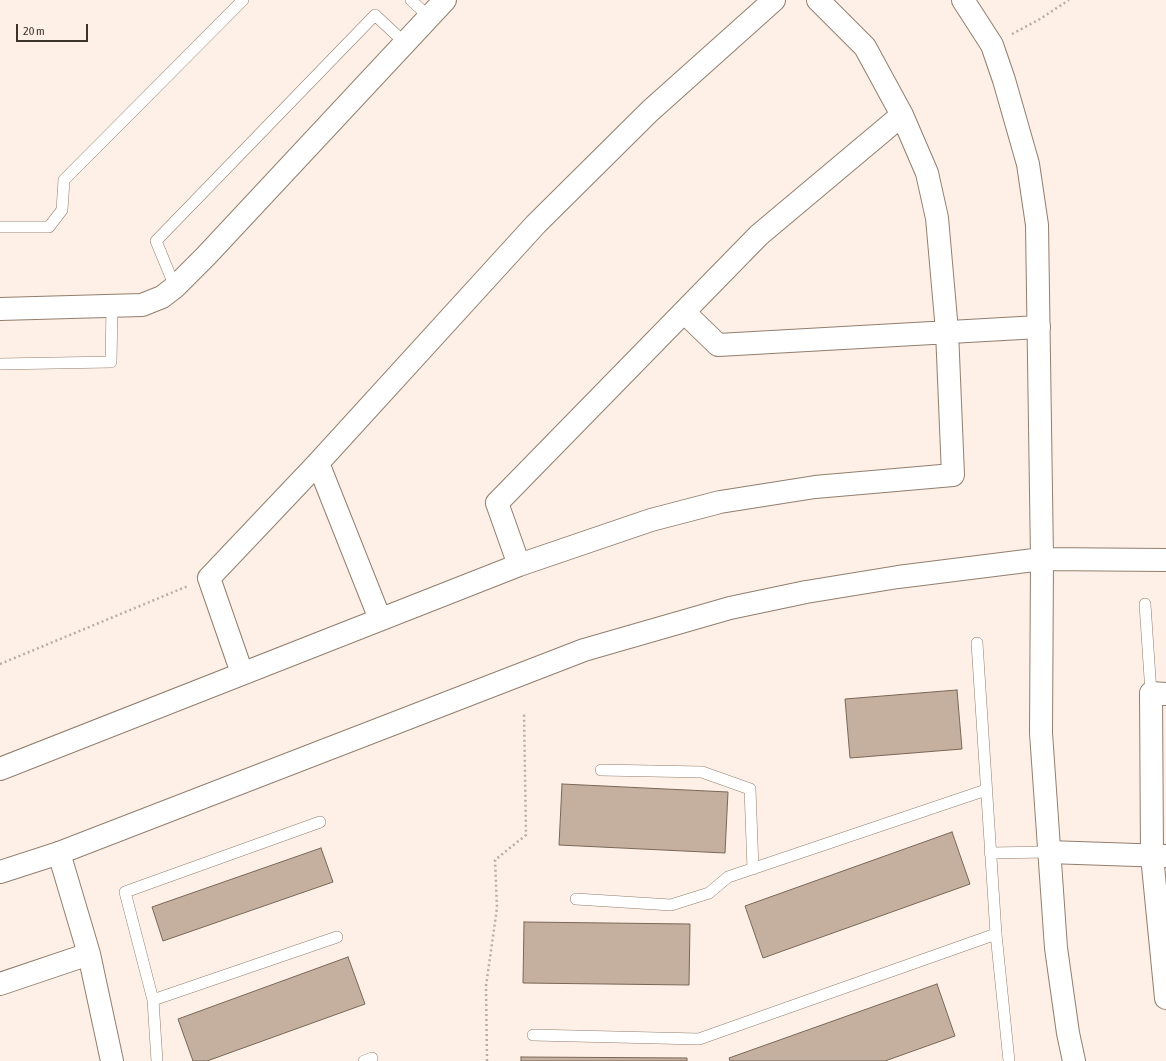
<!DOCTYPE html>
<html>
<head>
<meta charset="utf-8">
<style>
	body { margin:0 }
	#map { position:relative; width:1166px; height:1061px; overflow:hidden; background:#fef0e6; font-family:"Asap Condensed",sans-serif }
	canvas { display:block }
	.scale { position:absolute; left:16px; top:24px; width:72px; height:18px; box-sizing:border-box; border:2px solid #3a322b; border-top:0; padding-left:5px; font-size:12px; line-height:14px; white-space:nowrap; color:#3a322b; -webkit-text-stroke:3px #fef0e6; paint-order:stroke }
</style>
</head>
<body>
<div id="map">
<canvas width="1166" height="1061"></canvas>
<div class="scale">20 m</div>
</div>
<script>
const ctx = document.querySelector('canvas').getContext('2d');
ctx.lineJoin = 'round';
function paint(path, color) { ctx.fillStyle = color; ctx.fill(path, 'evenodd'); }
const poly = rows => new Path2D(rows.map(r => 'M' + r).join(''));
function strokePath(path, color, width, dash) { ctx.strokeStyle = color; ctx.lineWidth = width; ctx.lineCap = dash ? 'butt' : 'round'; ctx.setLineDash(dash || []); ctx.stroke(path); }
const building = poly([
	[957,690,962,749,850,758,845,699,957,690],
	[562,784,728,792,725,853,559,845,562,784],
	[952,832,970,884,763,958,745,906,952,832],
	[321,848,333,882,163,941,152,907,321,848],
	[524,922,690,924,689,985,523,983,524,922],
	[348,957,365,1004,207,1061,193,1061,178,1019,348,957],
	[937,984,955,1036,885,1061,730,1061,729,1058,937,984],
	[521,1057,687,1058,687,1061,521,1061,521,1057]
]);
paint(building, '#c5b09f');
strokePath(building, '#796657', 1);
const service = poly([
	[411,0,429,17],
	[0,227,49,227,62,210,64,180,243,0],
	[175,287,156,241,375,15,405,43],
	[0,364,111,362,112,306],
	[1145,604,1151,693],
	[977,643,996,934,1009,1061],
	[601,770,702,772,750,789,753,869],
	[990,853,1048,852],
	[576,899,671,905,709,893,728,877,986,790],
	[153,1000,337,937],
	[533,1035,699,1039,996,934],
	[157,1061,153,1000,125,892,320,822],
	[364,1061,372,1058]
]);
const minor = poly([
	[0,309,142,305,162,297,175,287,206,256,445,0],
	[684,312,718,345,1039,327],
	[318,463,380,619],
	[519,565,497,503,759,235,902,115],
	[242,673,209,578,318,463,536,224,650,111,774,0],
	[1166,694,1151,693,1152,856,1166,998],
	[0,769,519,565,651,520,720,502,815,487,953,475,947,331,937,218,927,173,902,115,865,47,818,0],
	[1048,852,1166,856],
	[59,853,89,954,112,1061],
	[0,984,89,954]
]);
const tertiary = poly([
	[963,0,992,45,1004,80,1028,164,1037,225,1042,559,1041,733,1056,948,1068,1033,1074,1061],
	[0,872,59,853,584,650,730,608,806,592,898,577,1042,559,1166,560]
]);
strokePath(service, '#927e6e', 12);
strokePath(minor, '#927e6e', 24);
strokePath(tertiary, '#927e6e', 24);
strokePath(poly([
	[1012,34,1040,19,1069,0],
	[0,664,188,586],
	[487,1061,486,986,497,908,495,860,526,835,524,712]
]), '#b8ada4', 2.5, [2, 3]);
strokePath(service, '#fff', 11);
strokePath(minor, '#fff', 22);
strokePath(tertiary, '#fff', 22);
</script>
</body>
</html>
